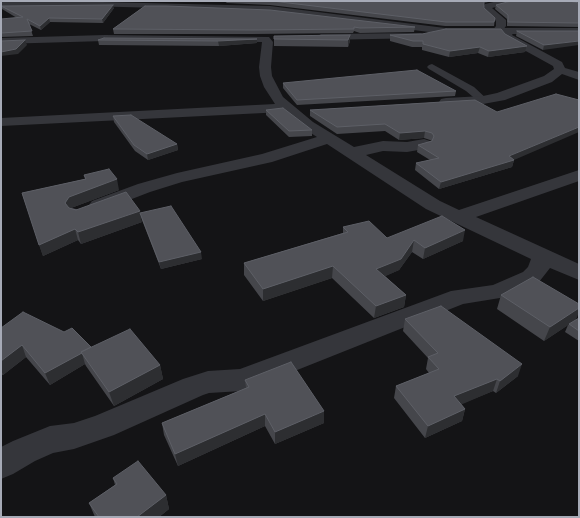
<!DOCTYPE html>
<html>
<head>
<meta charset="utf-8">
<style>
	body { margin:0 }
	#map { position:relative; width:580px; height:518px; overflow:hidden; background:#141416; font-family:"Fira Sans Condensed",sans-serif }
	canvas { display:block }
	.frame { position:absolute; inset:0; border:2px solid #a6aab6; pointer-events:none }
</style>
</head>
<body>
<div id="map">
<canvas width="580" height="518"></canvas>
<div class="frame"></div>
</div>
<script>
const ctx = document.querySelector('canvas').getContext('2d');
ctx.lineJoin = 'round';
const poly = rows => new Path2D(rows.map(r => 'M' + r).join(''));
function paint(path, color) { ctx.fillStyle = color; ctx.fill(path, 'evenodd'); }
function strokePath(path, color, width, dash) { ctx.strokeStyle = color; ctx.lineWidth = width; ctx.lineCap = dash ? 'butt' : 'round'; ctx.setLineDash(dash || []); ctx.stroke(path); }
paint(poly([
	[432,64,474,87,488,100,487,102,479,102,466,91,429,69,427,67,429,65,432,64]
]), '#35363b');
paint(poly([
	[498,1,512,1,511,3,492,8,506,20,506,26,500,34,496,35,491,32,496,26,496,21,485,12,484,6,485,4,498,1],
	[566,1,579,1,579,5,567,3,566,1],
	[509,29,514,32,512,35,562,62,565,68,579,72,579,80,562,74,552,82,505,100,483,104,446,106,441,105,439,102,441,99,446,98,483,96,497,93,544,76,554,69,553,66,504,39,501,34,509,29],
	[421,33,426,36,425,38,321,40,316,37,321,34,421,33],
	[105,35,269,37,273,42,271,67,272,76,283,97,313,122,354,147,383,141,407,142,424,139,430,141,432,144,430,147,424,149,407,152,383,151,366,155,440,201,459,210,579,170,579,181,476,217,579,264,579,280,550,268,539,282,506,297,463,304,252,388,242,391,209,393,203,395,114,435,74,449,53,453,35,461,13,474,1,479,1,447,13,441,50,426,74,423,95,416,183,379,208,371,240,369,451,291,493,285,523,272,528,267,531,259,426,209,327,144,272,162,182,182,150,192,106,209,99,211,92,209,89,205,92,201,138,184,177,173,262,154,317,137,303,128,284,112,1,126,1,118,275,104,264,87,260,76,259,67,262,42,105,41,1,44,1,38,105,35]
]), '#35363b');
paint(poly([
	[61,1,270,6,445,28,579,28,579,34,445,34,270,12,236,10,85,6,1,8,1,2,61,1]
]), '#35363b');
paint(poly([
	[224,1,492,1,484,3,484,8,495,18,494,26,445,26,270,5,227,3],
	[579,3,579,27,507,26,507,19,495,9,496,5],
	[1,6,114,8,103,23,50,22,41,30,29,24,33,36,1,37,1,19,17,18,2,9],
	[145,6,415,27,414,32,360,33,354,31,353,33,253,34,114,34,113,29],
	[517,31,579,31,543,50,516,36],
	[505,34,527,46,525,52,488,57,478,53,449,57,422,50,422,47,412,47,390,41,390,35],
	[350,35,350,41,348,47,274,46,274,39],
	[257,39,257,43,219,46,99,45,98,40],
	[283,83,456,91,455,96,297,105,283,88],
	[475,100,514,160,512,167,439,189,415,170,416,163,430,160,417,152,418,145,432,141,430,140,424,138,399,140,385,131,337,134,310,116,310,110],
	[266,110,312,130,312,136,289,137,266,115],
	[113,116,177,144,178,150,148,160,135,151,114,122],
	[84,175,119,190,71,208,142,222,81,244,78,240,43,256,22,193,85,179],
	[140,213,202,259,161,269,142,220],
	[343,227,387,238,463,241,423,259,412,252,399,270,385,276,406,295,404,307,374,318,332,278,263,301,244,275,244,263,343,233],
	[501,295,576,320,579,318,579,341,565,332,568,325,544,341,497,309],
	[405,319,518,376,496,393,493,391,461,404,465,409,462,421,425,438,394,398,396,386,429,373,426,369,428,358,403,331],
	[1,328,91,347,160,365,163,379,114,406,86,366,85,364,50,385,26,357,3,375,1,374],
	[245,380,324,423,275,444,265,426,178,466,164,435,162,423,246,388],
	[113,478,166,495,169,509,159,517,95,517,89,503,115,485]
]), '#45464b');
paint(poly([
	[484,1,492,1,484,3],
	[113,5,114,8,103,23,102,19],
	[49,18,50,22,41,30,40,26],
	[350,35,350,41,348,47,348,40],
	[257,39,257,43,219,46,218,41],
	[25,40,27,45,18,54,1,56,1,52],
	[579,41,579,45,543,50,544,45],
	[527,46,525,52,488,57,489,51],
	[480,47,478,53,449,57,450,51],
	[579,127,579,132,514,160,512,167,439,189,441,182,509,156],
	[425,131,424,138,399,140,400,133],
	[177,144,178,150,148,160,147,154],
	[117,179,119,190,71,208,68,214,65,203,69,197],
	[140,211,142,222,81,244,78,232],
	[75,229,78,240,43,256,39,245],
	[465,230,463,241,423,259,425,248],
	[414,240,412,252,399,270,375,281,376,269],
	[201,252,202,259,161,269,159,262],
	[333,266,332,278,263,301,263,289],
	[406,295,404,307,374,318,376,306],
	[579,308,579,312,576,320,544,341,550,327],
	[22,345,26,357,3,375,1,370,1,361],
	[82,353,85,364,50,385,45,373],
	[522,364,518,376,496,393,500,381],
	[160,365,163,379,114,406,109,392],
	[497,379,493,391,451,409,454,396],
	[465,409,462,421,425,438,428,426],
	[324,411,324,423,275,444,275,432],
	[265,414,265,426,178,466,175,454],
	[166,495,169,509,159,517,137,517]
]), '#2d2e31');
const building = poly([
	[272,1,484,1,484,8,495,18,494,22,446,22,272,1],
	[511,1,569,1,579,3,579,23,508,22,508,15,496,5,511,1],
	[113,5,102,19,49,18,40,26,27,19,32,31,1,33,1,19,23,17,1,6,113,5],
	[145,6,166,6,270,10,415,27,360,28,354,27,354,29,253,30,113,29,145,6],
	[446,29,501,29,505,34,527,46,489,51,480,47,450,51,423,44,423,41,413,41,390,35,422,34,446,29],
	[517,31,579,31,579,41,544,45,517,31],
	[350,35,348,40,274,39,274,36,350,35],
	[104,38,257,39,218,41,98,40,104,38],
	[25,40,16,49,1,52,1,41,25,40],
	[417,70,456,91,297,100,283,83,417,70],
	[556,94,579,100,579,127,509,156,514,160,441,182,416,163,439,158,418,145,432,141,434,136,432,133,425,131,400,133,385,124,337,127,310,110,475,100,497,112,556,94],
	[283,108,312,130,289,131,266,110,283,108],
	[131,115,177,144,147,154,134,145,113,116,131,115],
	[109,169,117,179,69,197,65,203,69,208,76,210,126,192,140,211,78,232,75,229,39,245,22,193,86,179,84,175,109,169],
	[171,206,201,252,159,262,140,213,171,206],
	[442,216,465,230,425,248,414,240,401,259,376,269,406,295,376,306,333,266,263,289,244,263,348,232,343,227,369,221,387,238,442,216],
	[533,277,579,304,579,308,550,327,501,295,533,277],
	[441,306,522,364,500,381,497,379,454,396,465,409,428,426,396,386,439,369,428,357,438,353,405,319,441,306],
	[23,312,64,332,72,328,91,347,81,352,82,353,45,373,22,345,1,361,1,328,23,312],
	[579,318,579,331,569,324,579,318],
	[130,329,160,365,109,392,81,352,130,329],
	[291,362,324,411,275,432,265,414,175,454,162,423,249,387,245,380,291,362],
	[138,461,166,495,137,517,99,517,89,503,117,484,113,478,138,461]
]);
paint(building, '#505157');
strokePath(building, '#5d5f66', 1);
</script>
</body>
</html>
